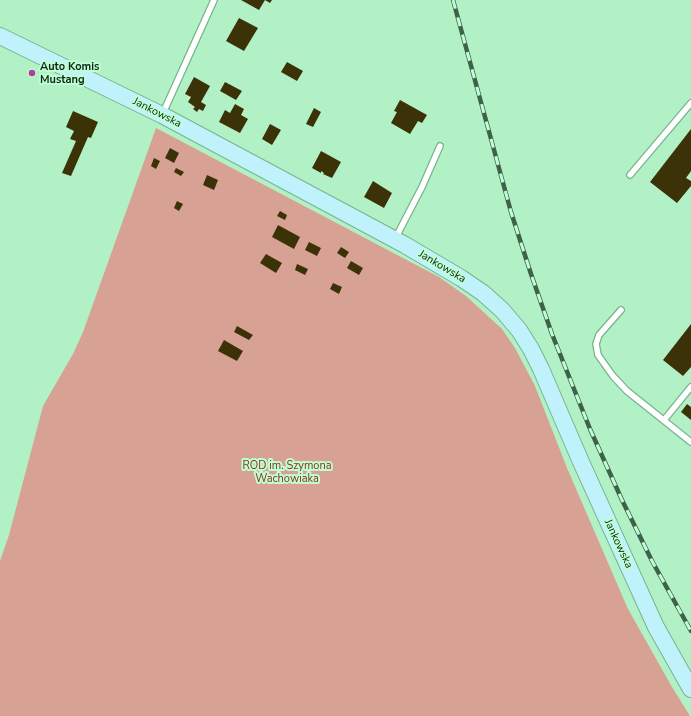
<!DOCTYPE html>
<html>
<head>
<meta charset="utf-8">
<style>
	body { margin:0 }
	canvas { display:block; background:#b2f1c6 }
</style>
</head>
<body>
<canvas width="691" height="716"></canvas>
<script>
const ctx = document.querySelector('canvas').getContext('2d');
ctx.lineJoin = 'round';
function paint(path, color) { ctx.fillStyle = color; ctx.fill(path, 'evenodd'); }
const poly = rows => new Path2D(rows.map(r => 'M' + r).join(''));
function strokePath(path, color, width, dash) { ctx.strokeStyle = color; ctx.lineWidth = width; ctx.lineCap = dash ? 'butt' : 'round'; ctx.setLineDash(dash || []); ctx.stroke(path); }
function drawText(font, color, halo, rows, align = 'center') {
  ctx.font = font + ' "Nunito Sans",sans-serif'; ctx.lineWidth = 4; ctx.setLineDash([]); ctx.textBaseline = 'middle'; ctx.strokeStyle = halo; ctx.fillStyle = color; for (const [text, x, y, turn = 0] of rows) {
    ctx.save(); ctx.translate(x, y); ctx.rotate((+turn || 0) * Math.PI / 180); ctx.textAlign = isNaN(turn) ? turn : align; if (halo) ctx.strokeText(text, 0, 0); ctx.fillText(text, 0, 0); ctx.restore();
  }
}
paint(poly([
	[156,128,439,277,466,296,502,329,515,348,535,386,567,468,628,609,672,687,690,716,0,716,0,561,9,535,43,406,73,354,83,332]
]), '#d7a194');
paint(poly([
	[241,0,272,0,270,3,265,0,259,10],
	[239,18,258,28,244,51,226,41],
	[287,62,303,71,297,81,281,72],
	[194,77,210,86,201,102,206,105,203,111,199,109,197,112,193,109,195,107,188,102,191,97,185,94],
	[225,82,242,91,236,100,220,91],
	[400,100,427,115,422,123,418,121,410,134,391,123,397,112,394,111],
	[235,104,244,109,241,115,248,119,240,133,219,122,225,110,230,113],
	[314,108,321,112,313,127,306,124],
	[73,111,98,122,91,138,88,137,71,176,62,173,76,141,70,139,74,131,66,127],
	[270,124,281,130,272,145,262,139],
	[691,129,691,171,686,178,691,181,691,186,677,203,650,182],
	[170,148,179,153,174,163,165,158],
	[321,151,341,162,332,178,323,174,324,173,321,171,321,173,312,168],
	[154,158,160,161,156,169,151,166],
	[176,168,184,172,181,176,174,172],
	[207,175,218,180,214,190,203,185],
	[373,181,392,193,384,208,364,197],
	[177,201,183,204,179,211,174,208],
	[280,211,287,215,285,220,277,216],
	[278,225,300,237,294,249,272,237],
	[309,242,321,248,317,256,305,250],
	[341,247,349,252,345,258,337,253],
	[266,254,282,263,276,273,260,263],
	[351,261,363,268,359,275,347,268],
	[297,264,308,269,305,275,295,270],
	[333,283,342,287,339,294,330,289],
	[691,324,691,367,683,376,663,360],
	[237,326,253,335,249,340,234,332],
	[224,340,243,351,237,361,218,351],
	[687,404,691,407,691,420,681,412]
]), '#3c3207');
const lane = poly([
	[163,113,214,0],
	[630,175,691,103],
	[395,239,422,187,440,146],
	[621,310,599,335,596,344,598,355,613,376,627,391,691,442],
	[664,420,691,387]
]);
const secondary = poly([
	[0,36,162,115,405,245,461,278,483,293,502,310,519,330,531,349,541,369,581,462,656,627,691,689]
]);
strokePath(lane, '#77b48c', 8);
strokePath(secondary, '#77b48c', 18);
strokePath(lane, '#fff', 5.5);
strokePath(secondary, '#c0f2fc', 16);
const rail = poly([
	[453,0,511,212,531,274,552,334,590,429,622,500,652,561,691,631]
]);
strokePath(rail, '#3d614a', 4.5);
strokePath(rail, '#bffed3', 3, [9]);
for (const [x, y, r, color] of [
	[32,73,4,"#ad3e9c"]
]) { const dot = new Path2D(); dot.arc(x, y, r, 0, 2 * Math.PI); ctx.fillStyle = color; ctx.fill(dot); strokePath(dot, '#bffed3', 1.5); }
drawText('bold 11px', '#0c2516', '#bffed3', [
	["Auto Komis",40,67],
	["Mustang",40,80]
], 'left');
drawText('11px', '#0c2516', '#bffed3', [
	["Jankowska",157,113,27],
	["Jankowska",442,267,31],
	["Jankowska",618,544,65]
]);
drawText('11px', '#8c301b', '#bffed3', [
	["ROD im. Szymona",287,466],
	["Wachowiaka",287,479]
]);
</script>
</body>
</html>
